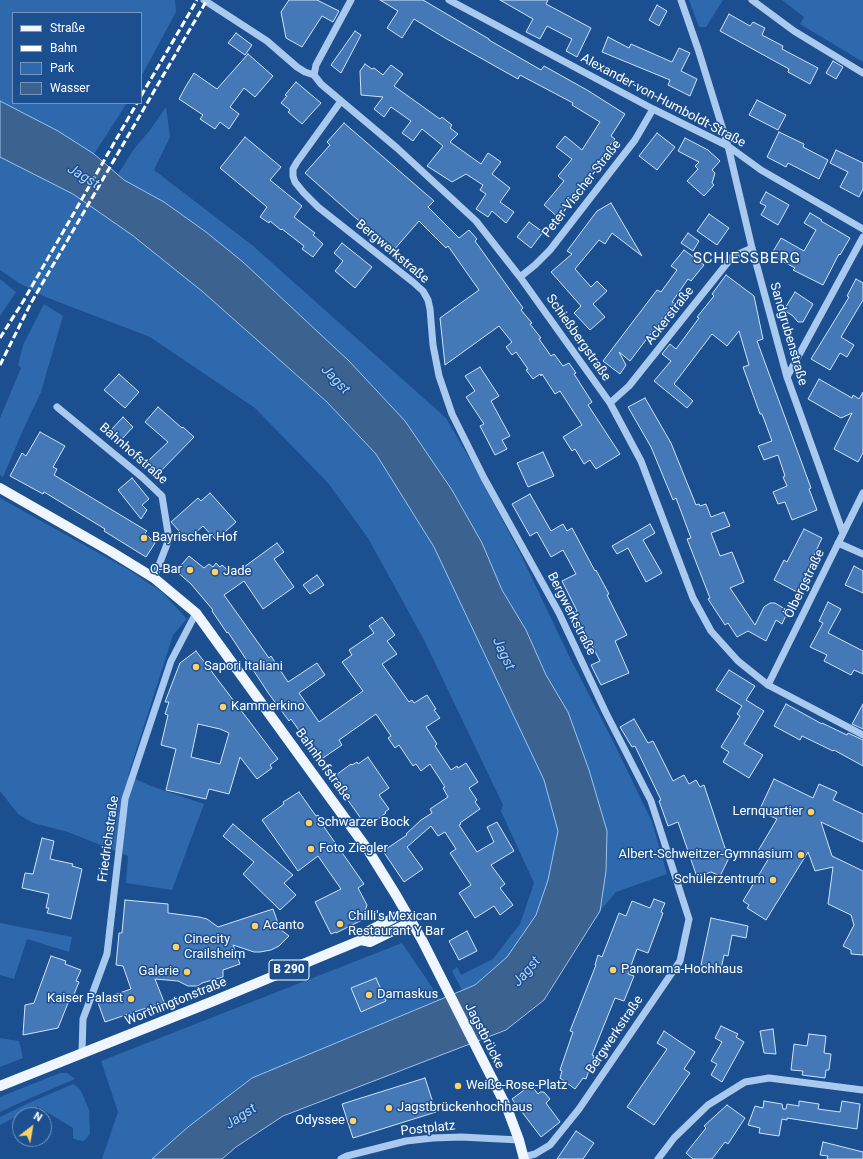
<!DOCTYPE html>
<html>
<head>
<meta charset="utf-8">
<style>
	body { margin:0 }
	#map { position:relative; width:863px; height:1159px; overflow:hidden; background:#1b4f8f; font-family:Roboto,sans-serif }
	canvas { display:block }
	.legend { position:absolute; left:12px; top:12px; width:130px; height:92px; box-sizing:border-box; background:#1b4f8f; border:1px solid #7695bc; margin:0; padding:5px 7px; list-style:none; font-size:12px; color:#fff }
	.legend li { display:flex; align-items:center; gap:8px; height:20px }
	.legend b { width:20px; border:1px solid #7695bc }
	.north { position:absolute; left:12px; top:1107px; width:40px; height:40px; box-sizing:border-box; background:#1b4f8f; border:1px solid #7695bc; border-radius:50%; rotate:31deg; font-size:11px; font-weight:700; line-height:16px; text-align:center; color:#fff }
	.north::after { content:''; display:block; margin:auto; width:14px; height:18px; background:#ffd166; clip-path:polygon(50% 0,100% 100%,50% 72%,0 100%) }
</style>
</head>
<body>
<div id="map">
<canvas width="863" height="1159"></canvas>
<ul class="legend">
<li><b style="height:5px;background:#f0f6ff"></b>Straße</li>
<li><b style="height:5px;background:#fff"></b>Bahn</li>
<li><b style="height:11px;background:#2e69ad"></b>Park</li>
<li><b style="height:11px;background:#3c6290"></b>Wasser</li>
</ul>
<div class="north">N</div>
</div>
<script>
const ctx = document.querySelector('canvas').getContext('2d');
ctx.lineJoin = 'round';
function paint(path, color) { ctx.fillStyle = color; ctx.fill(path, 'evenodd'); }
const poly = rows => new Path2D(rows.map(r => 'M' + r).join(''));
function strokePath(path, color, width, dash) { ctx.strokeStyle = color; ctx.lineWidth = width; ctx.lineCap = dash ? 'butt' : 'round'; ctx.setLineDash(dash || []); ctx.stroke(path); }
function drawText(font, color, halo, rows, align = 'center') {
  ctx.font = font + ' Roboto,sans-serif'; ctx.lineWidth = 3; ctx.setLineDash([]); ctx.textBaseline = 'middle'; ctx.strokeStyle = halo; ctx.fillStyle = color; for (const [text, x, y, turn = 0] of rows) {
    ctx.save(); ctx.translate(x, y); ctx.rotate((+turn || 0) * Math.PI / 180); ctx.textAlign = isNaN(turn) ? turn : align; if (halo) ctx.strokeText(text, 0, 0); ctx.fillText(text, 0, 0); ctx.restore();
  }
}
paint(poly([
	[0,0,175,0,176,12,141,77,141,13,13,13,13,103,127,103,94,154,58,131,0,101],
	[689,0,723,0,706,27,699,27],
	[782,0,863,0,863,62,800,24,804,17],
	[166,107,170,137,154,170,252,245,446,418,472,463,520,553,569,656,614,743,652,822,667,874,616,892,600,911,606,871,546,675,526,630,502,590,482,543,452,490,405,421,349,361,243,262,206,232,164,202,124,180,118,174,134,149,150,130],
	[0,157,73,194,132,235,203,292,327,402,376,454,434,546,544,780,559,832,548,880,536,915,507,957,475,985,462,990,452,971,457,967,461,975,493,959,520,924,534,883,501,811,503,805,424,640,368,538,328,483,255,408,150,337,48,298,19,283,0,270],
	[0,279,16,292,0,316],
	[44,304,63,316,41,392,23,430,3,477,0,475,0,418,21,368,18,365,23,345],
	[0,498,129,570,162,592,187,619,173,635,128,776,151,786,204,804,172,890,126,883,128,856,68,832,33,823,18,814,0,791],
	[0,923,72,937,69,952,27,939,14,979,0,975],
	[402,943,440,999,252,1078,188,1127,152,1159,102,1159,118,1112,101,1061],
	[0,1038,19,1041,23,1058,0,1067],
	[60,1073,67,1073,75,1079,28,1099,0,1112,0,1097],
	[73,1084,79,1088,82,1093,89,1110,90,1134,84,1141,77,1140,73,1138,73,1128,37,1106,37,1115,33,1115,30,1109,0,1125,0,1117,29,1103]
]), '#2e69ad');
const water = poly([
	[0,101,58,131,94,154,124,180,164,202,206,232,243,262,349,361,405,421,452,490,482,543,502,590,526,630,546,675,568,712,589,770,607,831,606,871,600,911,544,1000,506,1030,283,1116,236,1147,222,1159,152,1159,188,1127,252,1078,475,985,507,957,536,915,548,880,558,831,544,780,434,547,376,454,327,402,203,292,132,235,73,194,0,157,0,101]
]);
paint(water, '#3c6290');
strokePath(water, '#9cc4f0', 1);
const building = poly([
	[289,0,317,0,339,11,333,22,322,16,302,47,286,38,281,12,289,0],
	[380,0,423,0,489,39,489,40,541,70,544,66,587,90,625,114,611,136,615,139,606,150,608,151,590,179,559,218,544,205,564,181,558,176,572,159,556,147,565,136,582,150,600,122,572,105,573,103,520,75,518,79,445,38,414,19,402,38,387,28,398,11,380,0],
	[500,0,548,0,546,4,591,28,577,57,566,51,572,39,547,26,540,39,526,32,533,19,500,0],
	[657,5,667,11,659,26,649,20,657,5],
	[729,14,750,26,753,22,765,28,762,35,783,46,782,49,818,68,810,84,788,72,789,69,720,31,729,14],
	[355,31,361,35,341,73,331,65,355,31],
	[236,33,252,45,245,55,228,43,236,33],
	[608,37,629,48,631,44,672,62,679,48,690,53,681,71,697,79,690,96,668,85,670,80,602,52,608,37],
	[248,54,273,76,255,97,244,88,230,107,239,114,229,129,220,122,215,129,200,119,203,115,179,99,186,86,194,73,217,89,248,54],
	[833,61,843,67,836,79,826,73,833,61],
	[365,64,372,69,374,68,383,75,391,65,403,74,394,86,440,119,442,117,452,125,450,128,458,134,450,142,481,164,488,153,501,162,492,174,510,188,500,202,514,212,506,223,492,211,488,217,476,209,486,194,480,190,483,185,466,174,452,182,427,166,443,146,422,129,413,141,402,133,411,121,391,107,384,117,374,109,383,97,361,95,360,71,365,64],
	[296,82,321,103,302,124,288,112,290,110,281,103,287,96,285,95,296,82],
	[757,100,786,115,778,130,749,115,757,100],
	[344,123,434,201,428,207,459,238,469,230,477,239,475,241,523,308,521,310,532,323,530,324,541,338,539,339,551,356,554,354,563,366,569,363,576,373,574,374,592,402,588,405,620,454,596,469,590,460,584,464,575,449,572,451,563,437,582,425,560,391,555,394,542,374,541,376,540,374,533,379,526,370,528,369,516,352,512,355,506,347,512,342,499,326,445,365,440,318,479,290,448,246,446,248,419,221,393,251,305,173,330,145,327,142,344,123],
	[779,132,804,144,803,147,828,160,819,179,788,163,786,167,767,157,779,132],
	[657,133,675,147,657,170,639,156,657,133],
	[245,137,281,167,270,180,302,206,294,217,315,233,313,235,323,244,313,257,302,249,304,246,282,229,281,230,270,221,269,223,260,217,267,207,220,168,245,137],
	[685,138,708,150,720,161,712,170,715,173,712,183,714,185,704,196,687,181,698,169,695,166,699,162,678,151,685,138],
	[836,150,863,163,863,189,859,197,840,187,848,172,830,163,836,150],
	[766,192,789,205,778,225,761,215,766,206,760,203,766,192],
	[611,203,642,256,612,233,605,244,599,240,575,269,591,287,597,281,607,291,593,304,605,317,590,330,574,313,581,306,551,272,572,254,567,251,597,211,611,203],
	[810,213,822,220,821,221,850,238,840,255,839,254,823,285,793,270,795,268,771,255,781,238,804,251,816,230,804,223,810,213],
	[709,214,729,228,717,245,697,231,709,214],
	[529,222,543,232,531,248,517,237,529,222],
	[688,233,699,241,693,251,681,243,688,233],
	[342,243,372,267,355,288,335,271,343,261,334,253,342,243],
	[684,250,704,265,691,281,688,279,672,302,674,303,630,361,619,352,626,365,620,374,603,361,657,290,661,292,677,270,671,266,684,250],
	[726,275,754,296,763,339,757,341,811,488,809,489,817,510,792,520,785,502,778,504,773,492,787,486,783,477,785,476,778,455,764,460,758,446,772,441,762,414,760,414,743,367,749,365,739,331,727,346,712,334,674,384,693,401,687,408,654,381,671,361,662,354,670,344,676,349,699,318,697,317,714,296,712,294,726,275],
	[856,279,863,283,863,300,841,337,854,345,847,357,840,353,830,370,811,359,849,297,847,296,856,279],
	[795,292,813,304,803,322,798,322,793,316,784,310,795,292],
	[480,367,499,396,491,401,510,436,502,440,507,449,495,455,480,426,484,424,466,397,475,391,465,376,480,367],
	[119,374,139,392,125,408,104,390,119,374],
	[819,379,852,398,853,395,859,399,863,392,863,453,858,462,834,449,852,413,841,418,808,399,819,379],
	[645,398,671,443,696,505,699,504,700,506,706,504,711,517,724,512,730,526,711,533,720,556,732,552,744,582,730,588,755,625,764,607,770,603,775,603,788,611,782,624,776,620,766,641,748,631,737,637,728,623,725,625,708,599,710,598,687,539,691,538,676,498,673,500,651,447,628,407,645,398],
	[158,407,182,428,183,427,194,437,160,472,148,461,168,442,145,422,158,407],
	[123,417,133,427,121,440,111,430,123,417],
	[40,432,65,446,53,467,57,469,54,475,147,531,145,533,155,543,146,557,104,531,105,529,44,492,43,494,10,476,22,453,26,456,40,432],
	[543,452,554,476,528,487,517,463,543,452],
	[132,478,149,499,142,505,147,510,141,519,118,490,132,478],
	[210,493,236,522,216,540,203,526,187,540,171,522,198,498,201,501,210,493],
	[530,494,551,531,563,524,567,531,572,528,595,571,596,570,609,594,607,595,627,635,615,641,629,673,601,685,591,665,600,661,582,626,580,627,573,613,577,611,562,581,576,574,563,550,551,557,537,532,530,536,512,504,530,494],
	[650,524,655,533,643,540,662,573,646,582,628,548,617,554,612,546,650,524],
	[804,529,822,538,797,592,774,580,784,560,787,562,804,529],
	[277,543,284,552,274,559,294,587,263,609,244,581,224,595,269,658,271,656,288,682,317,663,325,675,299,693,319,722,363,691,342,662,352,655,349,650,374,633,369,626,382,617,395,635,387,641,397,654,382,664,409,702,412,700,414,703,427,695,436,709,434,710,440,718,426,727,437,744,435,746,451,770,457,766,458,768,466,763,478,782,469,788,477,800,475,802,480,809,460,823,461,824,459,825,477,852,494,842,487,827,497,822,514,851,491,865,505,884,500,888,513,905,500,915,494,906,475,918,459,893,471,885,450,853,456,849,445,832,438,836,431,826,407,847,423,869,404,882,383,851,407,835,406,834,421,820,432,813,430,809,448,797,443,788,445,787,430,764,421,771,416,764,413,766,399,745,395,748,388,738,391,736,376,714,339,740,342,745,320,760,291,719,289,721,269,694,228,632,227,633,212,611,213,610,191,584,176,571,189,556,204,568,209,564,213,567,216,563,220,567,222,565,233,575,277,543],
	[854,566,863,571,863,593,845,585,854,566],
	[317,575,324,585,310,594,303,585,317,575],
	[828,602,841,609,828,633,863,651,863,674,854,670,851,675,824,661,827,655,810,647,823,623,819,621,828,602],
	[196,651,278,759,270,765,272,768,257,779,240,757,229,794,209,789,206,799,166,790,176,749,161,745,168,715,165,714,169,702,165,702,180,663,196,651],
	[198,724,220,729,229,733,220,764,191,757,198,724],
	[729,670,755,686,746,700,764,711,744,744,763,755,749,778,723,762,729,752,721,747,740,716,737,714,742,706,716,690,729,670],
	[786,704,822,724,822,723,847,735,848,733,863,740,863,766,834,750,833,751,802,736,800,740,774,726,786,704],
	[863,704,863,729,852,724,863,704],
	[634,719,648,743,653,741,673,781,684,775,689,784,696,780,700,787,704,785,725,848,732,852,720,876,711,872,697,877,678,822,668,826,659,801,661,800,635,746,632,747,620,727,634,719],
	[368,757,389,788,379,795,389,809,385,812,386,813,367,827,332,778,351,764,352,765,357,762,358,764,368,757],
	[774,779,813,798,819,784,837,792,833,800,863,814,863,842,821,822,832,856,863,871,863,955,851,954,851,950,843,946,854,925,851,915,828,904,833,867,815,871,808,852,766,920,747,908,749,905,743,901,769,858,758,851,777,819,759,811,774,779],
	[299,792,316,816,318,815,324,823,322,824,364,884,358,888,367,905,365,911,370,916,336,933,336,932,331,934,315,902,341,889,318,856,298,871,262,820,284,804,283,802,299,792],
	[233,824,293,875,284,883,296,895,280,910,243,874,254,862,223,836,233,824],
	[42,838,54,841,50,859,73,864,72,866,82,869,71,919,47,913,49,908,46,908,49,894,22,888,25,873,33,874,42,838],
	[654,899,665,903,661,912,663,913,648,953,637,949,628,974,634,976,624,1001,615,998,592,1055,594,1056,586,1079,583,1078,575,1089,560,1078,562,1071,560,1070,573,1032,570,1031,596,965,595,965,598,955,602,957,619,913,626,916,632,901,650,908,654,899],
	[125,900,168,904,168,913,199,917,207,919,218,927,273,909,280,929,289,936,279,946,271,950,260,952,254,952,233,945,240,964,223,970,223,977,202,983,198,986,188,986,178,981,155,979,164,1002,105,1022,97,1000,110,995,111,996,131,989,123,966,116,965,119,933,122,933,125,900],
	[711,918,748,926,746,938,732,935,728,956,724,955,721,969,701,965,711,918],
	[467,931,477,951,459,960,449,941,467,931],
	[51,956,66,961,65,964,81,970,76,981,79,982,72,999,70,998,58,1028,23,1035,25,1005,34,1003,51,956],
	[376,978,386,1001,361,1012,351,988,376,978],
	[721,1026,738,1034,736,1037,744,1042,722,1082,711,1075,717,1064,711,1061,722,1042,715,1038,721,1026],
	[773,1029,776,1054,764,1053,760,1031,773,1029],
	[664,1031,695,1052,684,1069,690,1073,654,1125,627,1107,667,1049,657,1043,664,1031],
	[809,1034,826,1036,824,1053,831,1054,829,1070,826,1070,825,1078,802,1075,803,1071,791,1070,794,1044,807,1046,809,1034],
	[425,1078,436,1112,353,1138,342,1104,425,1078],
	[531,1085,538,1094,540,1092,544,1092,550,1099,546,1103,560,1122,541,1137,512,1099,531,1085],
	[764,1101,782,1104,783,1109,786,1109,787,1104,799,1106,799,1101,819,1104,818,1109,840,1112,842,1101,860,1104,857,1129,787,1118,787,1120,782,1119,779,1136,759,1133,760,1128,748,1125,755,1106,763,1108,764,1101],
	[727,1105,745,1118,728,1144,725,1142,712,1159,693,1159,686,1153,706,1128,704,1126,727,1105],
	[576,1131,594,1143,583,1159,557,1159,576,1131],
	[823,1142,863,1152,863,1159,827,1159,828,1156,820,1155,823,1142]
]);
paint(building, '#4478b7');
strokePath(building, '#cfe3fa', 1);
strokePath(poly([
	[204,0,267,41,297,67,305,72,314,75,321,84,397,148,476,221,520,277,610,403,641,461,693,598,711,631,738,661,768,685,863,735],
	[449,0,653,109,728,146,761,170,863,229],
	[681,0,698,49,728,146,752,248,787,377,843,533],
	[752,0,794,31,863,73],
	[314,75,316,65,351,0],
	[341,101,297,162,293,169,293,176,295,182,304,193,318,207,413,282,423,291,428,300,430,309,433,345,439,376,452,414,484,478,559,613,606,713,651,801,689,919,680,961,579,1109,550,1145,535,1154,524,1157],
	[520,277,535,265,550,250,635,140,653,109],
	[787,377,863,237],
	[610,403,629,386,732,257,752,248],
	[57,407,142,477,162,496,169,539,154,578],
	[838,543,863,554],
	[768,685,863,493],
	[82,1052,83,1019,107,954,125,799,171,661,196,613],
	[341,1159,347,1156,406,1141,433,1138,461,1137,519,1140],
	[658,1159,674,1138,708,1105,745,1082,769,1078,863,1090]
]), '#a9c9ee', 7);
strokePath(poly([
	[0,488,110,551,154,578,196,613,368,850,396,895,422,940,507,1108,519,1140,524,1159],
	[361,940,365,933,405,912],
	[0,1086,216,1000,361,940,370,942,411,922]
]), '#f0f6ff', 10);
strokePath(poly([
	[141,96,197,0],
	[0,338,24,300,137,103],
	[0,365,31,303,207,0]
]), '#fff', 3, [7, 3]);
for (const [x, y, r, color] of [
	[144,538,4,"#ffd166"],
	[190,570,4,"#ffd166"],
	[215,572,4,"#ffd166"],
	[196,667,4,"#ffd166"],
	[223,707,4,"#ffd166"],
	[811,812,4,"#ffd166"],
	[309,823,4,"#ffd166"],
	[311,849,4,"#ffd166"],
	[801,855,4,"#ffd166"],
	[773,880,4,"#ffd166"],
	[340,924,4,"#ffd166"],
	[255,926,4,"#ffd166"],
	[176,947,4,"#ffd166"],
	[613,970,4,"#ffd166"],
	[187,972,4,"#ffd166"],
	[369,995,4,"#ffd166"],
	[131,999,4,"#ffd166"],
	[458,1086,4,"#ffd166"],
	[389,1108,4,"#ffd166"],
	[353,1121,4,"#ffd166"]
]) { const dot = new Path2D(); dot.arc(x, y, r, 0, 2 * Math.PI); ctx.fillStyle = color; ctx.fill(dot); strokePath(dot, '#1b4f8f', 1.5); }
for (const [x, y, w] of [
	[289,970,40]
]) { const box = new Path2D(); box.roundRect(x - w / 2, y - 10, w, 20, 3); ctx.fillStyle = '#1b4f8f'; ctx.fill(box); strokePath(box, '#fff', 1); }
drawText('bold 12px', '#fff', null, [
	["B 290",289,970]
]);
drawText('13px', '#fff', '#1b4f8f', [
	["Alexander-von-Humboldt-Straße",663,101,28],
	["Peter-Vischer-Straße",582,189,-52],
	["Bergwerkstraße",392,252,40],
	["Ackerstraße",670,316,-52],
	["Sandgrubenstraße",788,334,74],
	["Schießbergstraße",578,338,55],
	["Bahnhofstraße",133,454,41],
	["Ölbergstraße",805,584,-64],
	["Bergwerkstraße",571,614,63],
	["Bahnhofstraße",323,765,54],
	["Friedrichstraße",109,839,-82],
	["Worthingtonstraße",176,1002,-22],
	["Bergwerkstraße",615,1035,-56],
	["Jagstbrücke",484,1036,63],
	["Postplatz",428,1129,-6]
]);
drawText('13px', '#fff', '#1b4f8f', [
	["Bayrischer Hof",152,538],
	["Q-Bar",182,570,"right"],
	["Jade",223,572],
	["Sapori Italiani",204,667],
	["Kammerkino",231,707],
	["Lernquartier",803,812,"right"],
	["Schwarzer Bock",317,823],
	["Foto Ziegler",319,849],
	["Albert-Schweitzer-Gymnasium",793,855,"right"],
	["Schülerzentrum",765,880,"right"],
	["Chilli's Mexican",348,917],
	["Restaurant Y Bar",348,932],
	["Acanto",263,926],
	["Cinecity",184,940],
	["Crailsheim",184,955],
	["Panorama-Hochhaus",621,970],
	["Galerie",179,972,"right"],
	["Damaskus",377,995],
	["Kaiser Palast",123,999,"right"],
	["Weiße-Rose-Platz",466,1086],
	["Jagstbrückenhochhaus",397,1108],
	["Odyssee",345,1121,"right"]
], 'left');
drawText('italic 14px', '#b5d3f5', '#1b4f8f', [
	["Jagst",83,177,31],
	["Jagst",335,380,46],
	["Jagst",503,654,65],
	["Jagst",527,972,-49],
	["Jagst",241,1117,-33]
]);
ctx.letterSpacing = '1px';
drawText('15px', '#fff', '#1b4f8f', [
	["SCHIESSBERG",747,259]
]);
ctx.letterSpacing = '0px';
</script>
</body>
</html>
